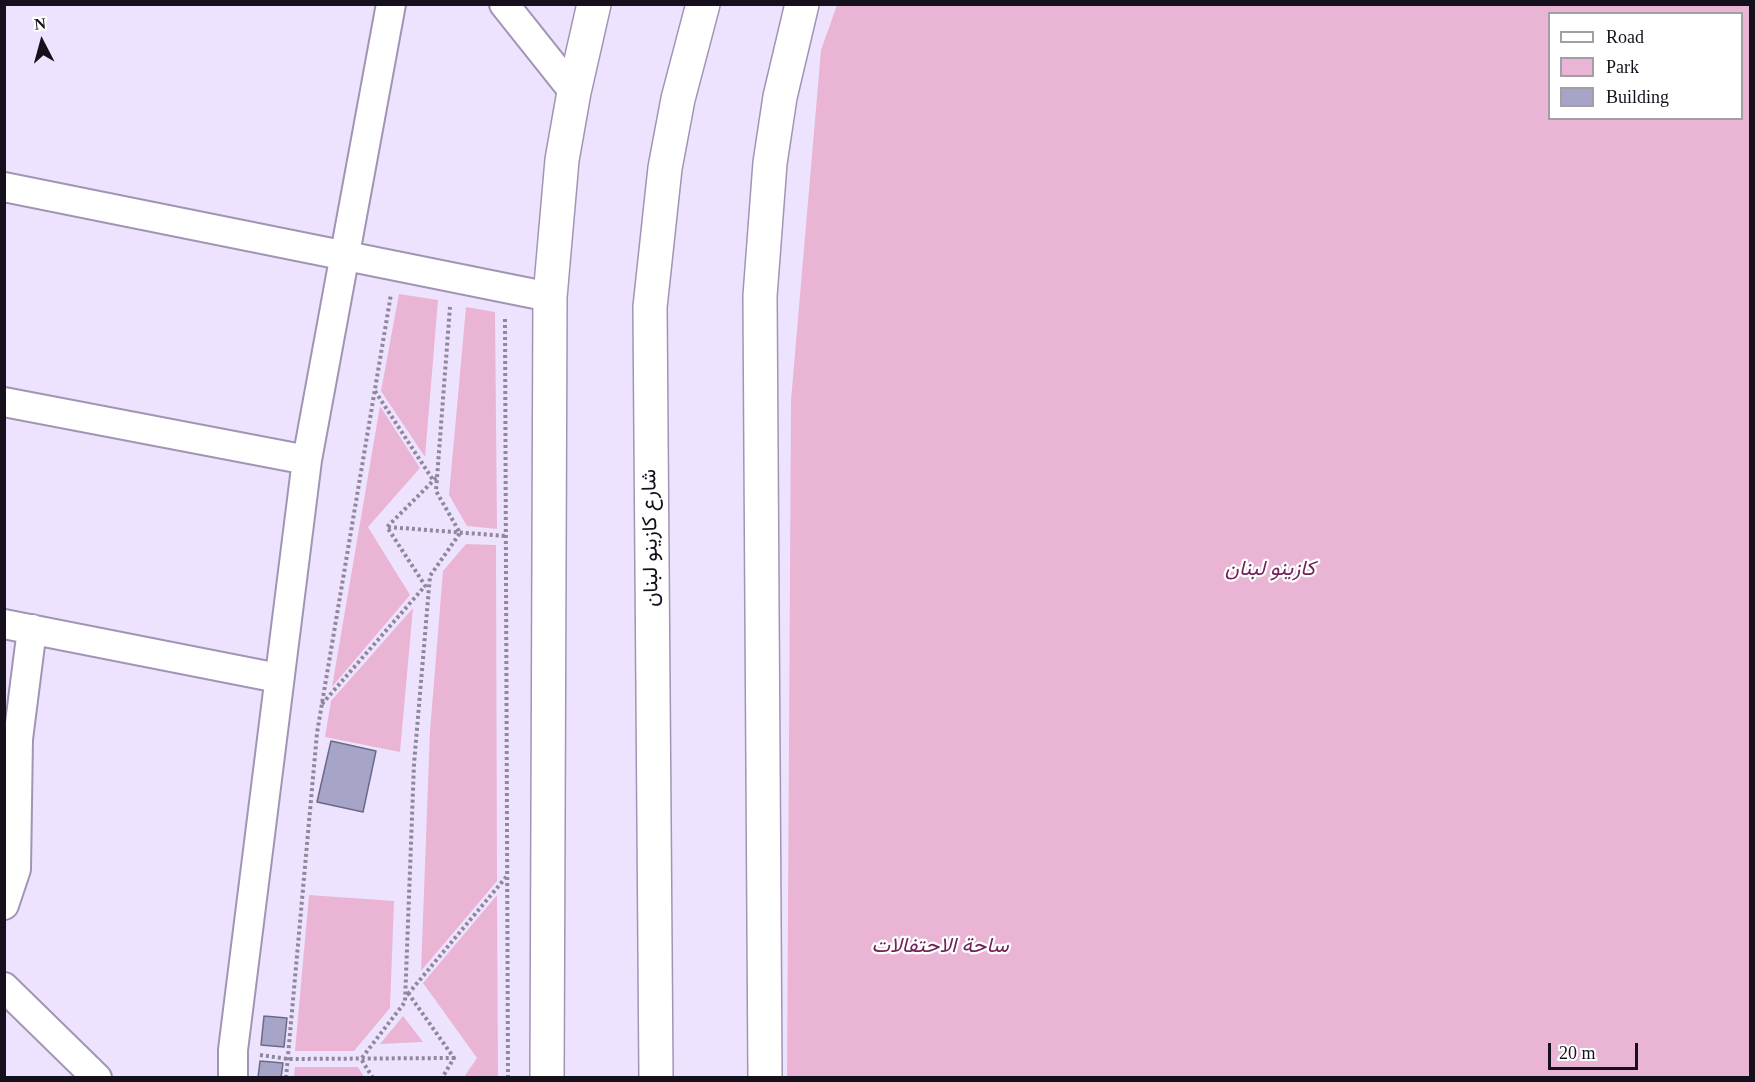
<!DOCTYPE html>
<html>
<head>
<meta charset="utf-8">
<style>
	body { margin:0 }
	#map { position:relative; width:1755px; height:1082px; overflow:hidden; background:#eee3fe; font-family:"Times New Roman",serif }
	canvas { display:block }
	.frame { position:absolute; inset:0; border:6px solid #15101c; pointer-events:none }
	.legend { position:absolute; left:1548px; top:12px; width:195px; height:108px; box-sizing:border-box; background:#fff; border:2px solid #a19fa4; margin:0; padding:8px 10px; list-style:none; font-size:18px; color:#15101c }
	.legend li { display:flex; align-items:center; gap:12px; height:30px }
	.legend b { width:30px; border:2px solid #a19fa4 }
	.north { position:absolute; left:12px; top:12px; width:60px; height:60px; -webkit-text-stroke:4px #fff; paint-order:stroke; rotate:354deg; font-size:16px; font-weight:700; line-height:24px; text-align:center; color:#15101c }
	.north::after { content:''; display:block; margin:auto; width:21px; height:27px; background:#15101c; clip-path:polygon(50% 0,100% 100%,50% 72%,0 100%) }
	.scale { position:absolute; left:1548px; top:1043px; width:90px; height:27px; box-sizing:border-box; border:3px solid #15101c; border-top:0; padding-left:8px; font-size:18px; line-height:21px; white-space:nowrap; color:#15101c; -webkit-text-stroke:4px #fff; paint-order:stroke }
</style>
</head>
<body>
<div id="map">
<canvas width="1755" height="1082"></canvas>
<div class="frame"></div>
<ul class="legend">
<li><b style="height:8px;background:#fff"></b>Road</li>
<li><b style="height:16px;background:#eab5d5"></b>Park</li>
<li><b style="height:16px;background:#a6a5c7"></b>Building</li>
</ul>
<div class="north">N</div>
<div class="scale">20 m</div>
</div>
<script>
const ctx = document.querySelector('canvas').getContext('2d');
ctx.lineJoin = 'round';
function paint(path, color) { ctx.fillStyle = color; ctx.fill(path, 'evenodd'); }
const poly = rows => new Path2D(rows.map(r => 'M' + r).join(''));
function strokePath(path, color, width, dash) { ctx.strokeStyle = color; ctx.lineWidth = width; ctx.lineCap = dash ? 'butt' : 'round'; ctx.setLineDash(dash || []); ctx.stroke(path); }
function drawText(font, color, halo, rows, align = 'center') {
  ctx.font = font + ' "Times New Roman",Vazirmatn,serif'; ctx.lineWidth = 4.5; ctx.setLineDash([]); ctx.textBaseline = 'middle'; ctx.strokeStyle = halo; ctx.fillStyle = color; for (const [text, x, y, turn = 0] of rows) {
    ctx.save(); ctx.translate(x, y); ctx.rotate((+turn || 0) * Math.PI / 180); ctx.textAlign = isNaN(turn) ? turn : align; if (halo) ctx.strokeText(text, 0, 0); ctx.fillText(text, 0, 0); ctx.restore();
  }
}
paint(poly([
	[837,5,1750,5,1750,1077,787,1077,791,400,821,50],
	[1550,14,1742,14,1742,118,1550,118],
	[399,294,438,300,425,457,381,391],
	[466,307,495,312,497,529,467,526,449,495],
	[380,406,420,468,368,527,410,595,332,687],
	[466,544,496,545,497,881,421,971,430,731,443,571],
	[413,608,400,752,325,737,331,701],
	[309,895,394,901,390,1008,354,1051,295,1051],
	[497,895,498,1077,464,1077,477,1058,423,983],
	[403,1016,423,1042,380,1044],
	[295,1067,358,1067,364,1077,294,1077]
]), '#eab5d5');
const building = poly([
	[331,741,376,751,363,812,317,802,331,741],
	[264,1016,287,1018,284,1047,261,1045,264,1016],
	[260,1061,283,1063,281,1078,258,1078,260,1061]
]);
paint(building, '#a6a5c7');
strokePath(building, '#6a6a88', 1.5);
const street = poly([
	[504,4,574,92],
	[4,187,550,297],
	[4,402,307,460],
	[4,624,278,678],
	[4,905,16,869,18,739,32,629],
	[4,987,97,1078],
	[233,1078,233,1050,307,460,391,4]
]);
const secondary = poly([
	[547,1078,550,297,562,160,574,92,594,4],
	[656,1078,650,307,665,168,678,99,703,4],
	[765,1078,760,296,770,163,780,97,802,4]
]);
strokePath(street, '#a294b4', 32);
strokePath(secondary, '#a294b4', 36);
strokePath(poly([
	[505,319,508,1078],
	[375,391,433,480],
	[388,527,506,536],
	[426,587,387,527,437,477],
	[322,704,425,586],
	[408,993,454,1058,442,1078],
	[408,994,507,876],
	[260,1055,288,1059,454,1058],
	[286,1078,317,733,391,294],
	[373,1078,361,1059,405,1002,414,764,430,576,460,533,436,491,450,307]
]), '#90879c', 4, [3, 3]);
strokePath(street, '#fff', 28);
strokePath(secondary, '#fff', 33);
drawText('21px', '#15101c', '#fff', [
	["شارع كازينو لبنان",651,538,-91]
]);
drawText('italic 21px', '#702358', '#fff', [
	["كازينو لبنان",1270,569],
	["ساحة الاحتفالات",940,946]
]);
</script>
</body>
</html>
